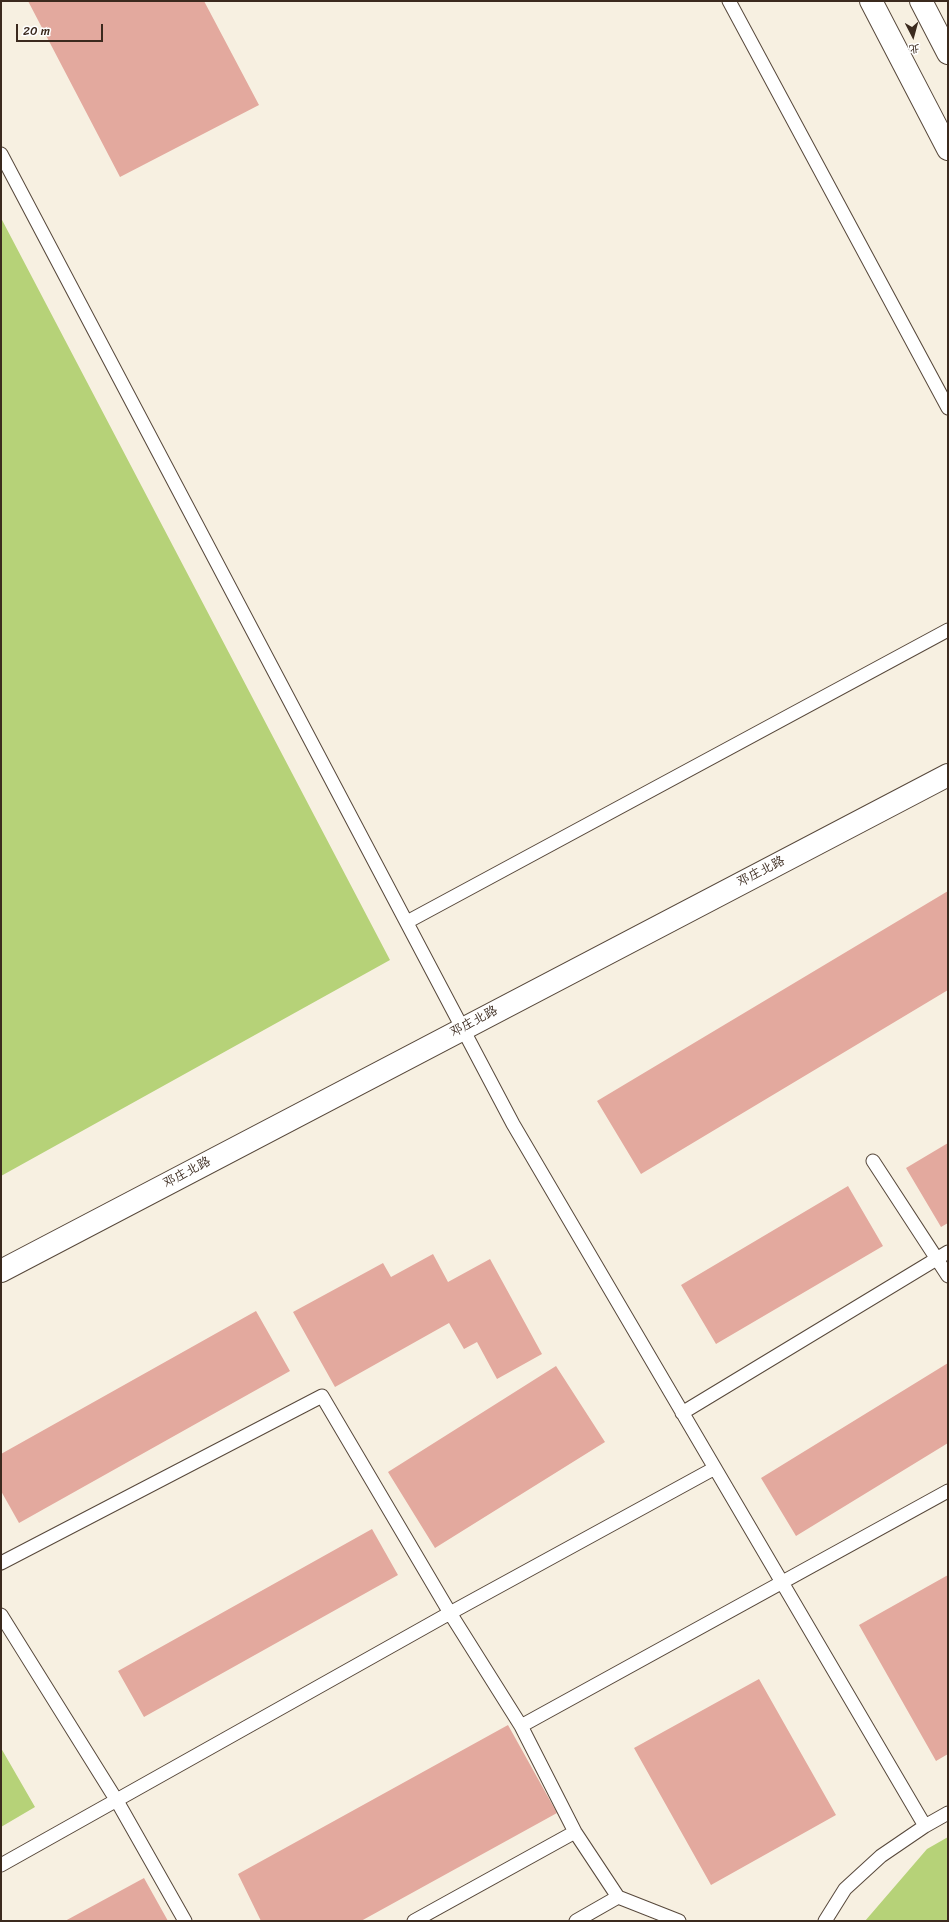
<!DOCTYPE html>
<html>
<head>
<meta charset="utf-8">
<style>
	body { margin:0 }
	#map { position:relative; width:949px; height:1922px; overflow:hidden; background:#f7f0e1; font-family:Sriracha,"LXGW WenKai TC",sans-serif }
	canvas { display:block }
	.frame { position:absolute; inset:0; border:2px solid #3b2a1e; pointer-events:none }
	.north { position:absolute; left:893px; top:16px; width:40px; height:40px; -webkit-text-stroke:3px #fff; paint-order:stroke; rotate:174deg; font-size:11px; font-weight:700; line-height:16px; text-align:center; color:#3b2a1e }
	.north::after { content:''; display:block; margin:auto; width:14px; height:18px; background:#3b2a1e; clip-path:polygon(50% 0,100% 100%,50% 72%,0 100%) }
	.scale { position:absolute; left:16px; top:24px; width:87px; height:18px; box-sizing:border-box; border:2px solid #3b2a1e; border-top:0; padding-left:5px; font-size:12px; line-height:14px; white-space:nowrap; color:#3b2a1e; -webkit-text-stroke:3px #fff; paint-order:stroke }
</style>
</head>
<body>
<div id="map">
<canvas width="949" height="1922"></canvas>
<div class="frame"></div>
<div class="north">北</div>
<div class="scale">20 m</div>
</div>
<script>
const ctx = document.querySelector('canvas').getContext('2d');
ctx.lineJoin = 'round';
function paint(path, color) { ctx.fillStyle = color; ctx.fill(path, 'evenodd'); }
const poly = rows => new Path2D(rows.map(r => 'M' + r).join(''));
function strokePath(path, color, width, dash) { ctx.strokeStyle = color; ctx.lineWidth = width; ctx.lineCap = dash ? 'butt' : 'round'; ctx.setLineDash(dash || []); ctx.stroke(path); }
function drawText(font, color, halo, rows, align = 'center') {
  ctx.font = font + ' Sriracha,"LXGW WenKai TC",sans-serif'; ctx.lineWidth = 3; ctx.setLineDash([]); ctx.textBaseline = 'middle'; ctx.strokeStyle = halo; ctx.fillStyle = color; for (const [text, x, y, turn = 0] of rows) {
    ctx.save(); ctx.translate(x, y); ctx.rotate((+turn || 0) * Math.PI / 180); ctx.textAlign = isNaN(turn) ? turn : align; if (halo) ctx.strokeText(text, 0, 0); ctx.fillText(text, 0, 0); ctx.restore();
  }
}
paint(poly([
	[1,218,390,960,1,1176],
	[1,1748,35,1807,1,1827],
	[948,1837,948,1921,865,1921,927,1849]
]), '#b6d278');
paint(poly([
	[28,1,204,1,259,105,120,177],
	[948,891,948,990,641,1174,597,1101],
	[948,1143,948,1223,941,1227,906,1168],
	[848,1186,883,1246,716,1344,681,1285],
	[433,1254,448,1282,490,1259,542,1354,497,1379,477,1342,464,1349,449,1323,335,1387,293,1312,383,1263,391,1277],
	[256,1311,290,1371,19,1523,1,1491,1,1454],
	[948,1363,948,1443,796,1536,761,1478],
	[556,1366,605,1442,435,1548,388,1472],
	[372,1529,398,1575,144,1717,118,1671],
	[948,1575,948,1754,936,1761,859,1625],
	[759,1679,836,1815,711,1885,634,1748],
	[508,1725,557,1813,361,1921,261,1921,238,1874],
	[144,1878,168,1921,65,1921]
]), '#e3a99e');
const service = poly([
	[729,1,948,408],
	[1,154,513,1124,925,1826],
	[407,922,948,630],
	[873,1161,948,1276],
	[682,1413,948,1252],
	[1,1563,322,1396,450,1613,521,1726,575,1832,618,1897,679,1921],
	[1,1615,117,1801,185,1921],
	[521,1726,948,1491],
	[1,1865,450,1613,715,1468],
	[414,1921,575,1832],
	[576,1921,618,1897],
	[825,1921,845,1889,881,1856,925,1826,948,1813]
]);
const tertiary = poly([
	[871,1,948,149],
	[1,1271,948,775]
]);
const secondary = poly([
	[921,1,948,53]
]);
strokePath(service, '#57483b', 15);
strokePath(tertiary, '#57483b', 24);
strokePath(secondary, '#57483b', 24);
strokePath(service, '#fff', 13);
strokePath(tertiary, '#fff', 22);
strokePath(secondary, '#fff', 22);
drawText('13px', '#3b2a1e', '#fff', [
	["邓庄北路",761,872,-27],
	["邓庄北路",474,1022,-28],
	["邓庄北路",187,1173,-28]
]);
</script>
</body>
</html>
